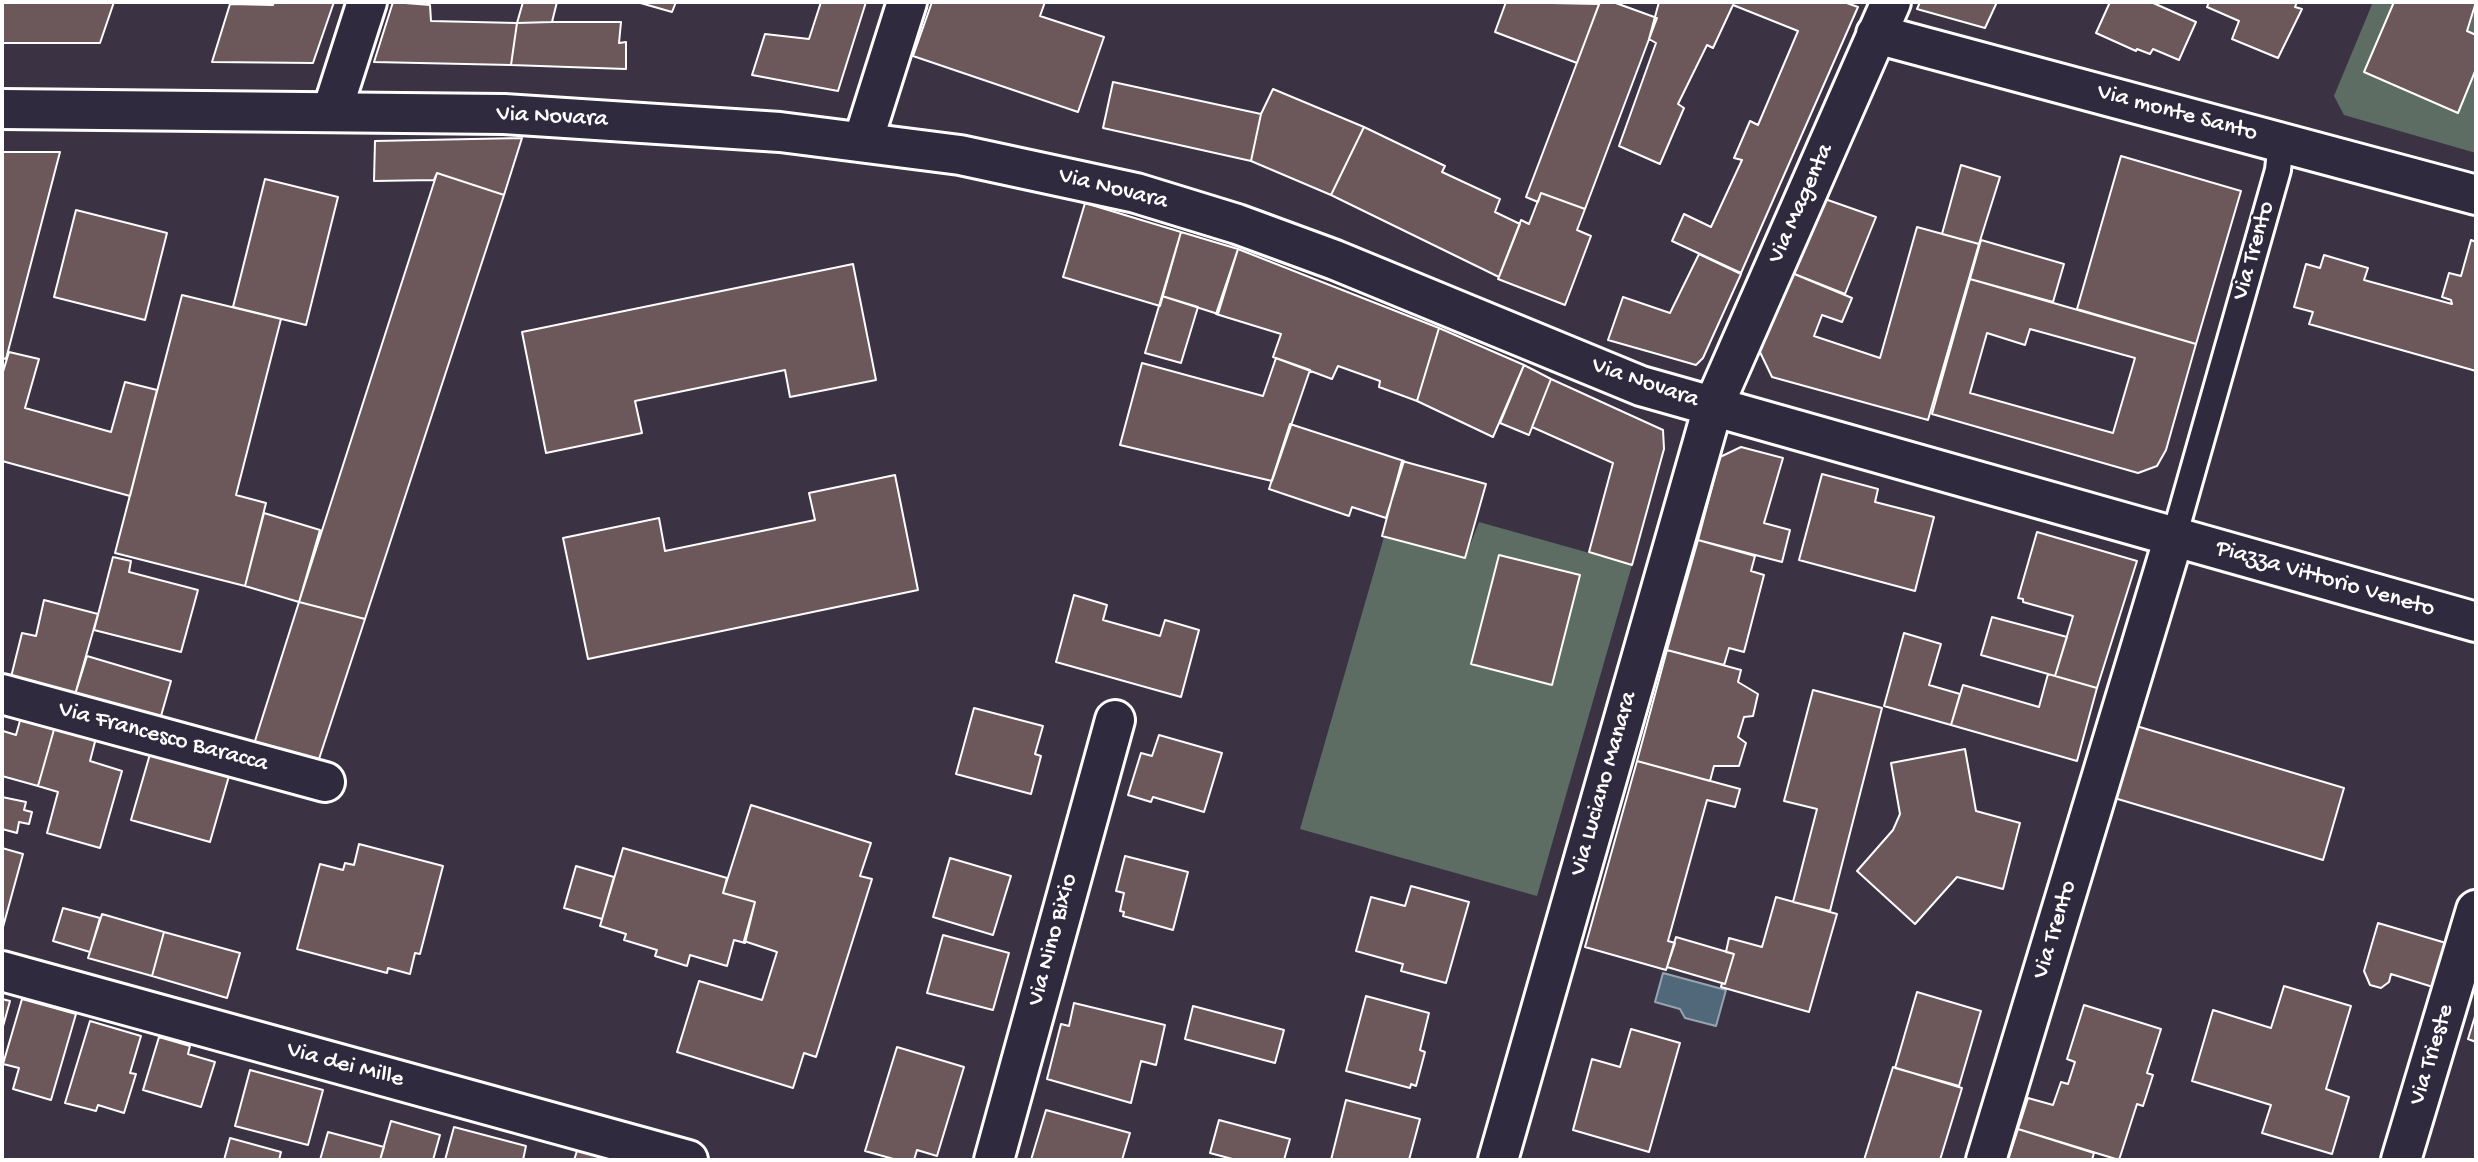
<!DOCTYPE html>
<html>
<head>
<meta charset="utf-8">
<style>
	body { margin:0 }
	#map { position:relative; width:2478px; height:1162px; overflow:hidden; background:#3b3343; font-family:"Gochi Hand",sans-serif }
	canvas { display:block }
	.frame { position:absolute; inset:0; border:4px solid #fff; pointer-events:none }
</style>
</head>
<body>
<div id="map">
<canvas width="2478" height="1162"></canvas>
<div class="frame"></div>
</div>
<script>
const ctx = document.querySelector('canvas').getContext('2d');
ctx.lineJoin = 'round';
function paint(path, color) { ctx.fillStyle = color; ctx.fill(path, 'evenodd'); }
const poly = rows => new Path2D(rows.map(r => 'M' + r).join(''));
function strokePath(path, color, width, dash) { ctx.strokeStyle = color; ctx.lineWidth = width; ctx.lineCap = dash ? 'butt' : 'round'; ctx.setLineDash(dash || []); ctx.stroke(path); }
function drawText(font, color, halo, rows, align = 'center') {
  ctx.font = font + ' "Gochi Hand",sans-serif'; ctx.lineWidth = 5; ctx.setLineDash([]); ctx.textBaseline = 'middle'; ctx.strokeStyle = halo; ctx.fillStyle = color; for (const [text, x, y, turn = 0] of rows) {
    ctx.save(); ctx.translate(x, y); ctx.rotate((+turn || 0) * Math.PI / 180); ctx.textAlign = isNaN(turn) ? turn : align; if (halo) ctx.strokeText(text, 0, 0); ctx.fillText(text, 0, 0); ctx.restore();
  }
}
paint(poly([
	[2373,2,2476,2,2476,153,2344,115,2334,96],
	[1479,522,1632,565,1537,896,1300,829,1384,537,1465,558]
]), '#5e6d64');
const water = poly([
	[1663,973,1726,990,1716,1026,1685,1018,1680,1009,1655,1002,1663,973]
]);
paint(water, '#51687b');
strokePath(water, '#97a4b0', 2);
const building = poly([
	[2,2,114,2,100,43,2,43,2,2],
	[274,2,334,2,313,63,212,62,230,4,273,5,274,2],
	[393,2,430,5,431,21,517,23,511,65,374,62,393,2],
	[523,2,557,2,552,22,517,23,523,2],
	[637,2,676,2,672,12,637,2],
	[821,2,866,2,838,91,752,75,765,34,809,39,821,2],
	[932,2,1045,2,1040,16,1104,37,1078,112,913,56,932,2],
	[1506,2,1599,4,1577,63,1495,32,1506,2],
	[1600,2,1613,2,1657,18,1585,209,1541,193,1538,202,1526,197,1600,2],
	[1659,2,1844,2,1858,7,1741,273,1672,241,1684,214,1711,227,1742,160,1734,158,1750,121,1758,125,1798,31,1733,5,1713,48,1707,45,1678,104,1684,108,1660,164,1619,146,1656,43,1649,39,1659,2],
	[1920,2,1997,2,1985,28,1917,9,1920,2],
	[2110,2,2151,2,2196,22,2179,60,2153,49,2150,54,2137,49,2136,51,2096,33,2110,2],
	[2209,2,2297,2,2295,7,2302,9,2278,58,2232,39,2239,21,2207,7,2209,2],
	[2394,2,2476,2,2467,31,2476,35,2476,69,2458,113,2364,72,2394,2],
	[552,22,621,22,619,43,626,42,626,69,511,65,517,23,552,22],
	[1113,82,1261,114,1251,161,1103,128,1113,82],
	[1273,89,1364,127,1331,195,1251,161,1261,114,1273,89],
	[1364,127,1445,166,1442,172,1500,199,1495,212,1520,224,1499,277,1331,195,1364,127],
	[522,138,504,195,437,173,434,180,374,181,375,141,522,138],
	[2,152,60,152,6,359,2,358,2,152],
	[2121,156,2241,191,2196,344,2077,309,2121,156],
	[1961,165,2000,177,1979,244,1942,234,1961,165],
	[437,173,504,195,365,619,299,602,437,173],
	[265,179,338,197,306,325,233,307,265,179],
	[1541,193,1585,209,1577,230,1591,236,1565,305,1498,279,1521,220,1529,224,1541,193],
	[1825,199,1876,217,1845,294,1792,273,1825,199],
	[1085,203,1181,232,1160,306,1063,277,1085,203],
	[76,210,167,233,145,320,54,297,76,210],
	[1917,227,1979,244,1928,420,1772,377,1758,348,1792,273,1852,298,1842,322,1822,315,1814,336,1880,358,1917,227],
	[1181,232,1238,249,1218,314,1162,296,1181,232],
	[1981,240,2064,264,2053,302,1970,279,1981,240],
	[2471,240,2476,242,2476,371,2309,324,2313,312,2294,307,2306,264,2320,268,2324,255,2368,268,2364,280,2452,304,2451,300,2442,297,2449,273,2461,276,2471,240],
	[1238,249,1439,328,1417,401,1379,387,1380,381,1338,366,1332,379,1273,357,1281,334,1216,314,1238,249],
	[1699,254,1741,274,1703,358,1696,365,1608,340,1623,297,1670,313,1699,254],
	[853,264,876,380,790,397,785,370,635,401,642,433,546,453,522,332,853,264],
	[1970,279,2196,344,2166,450,2157,466,2138,473,1932,414,1970,279],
	[2030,329,2135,358,2113,433,1970,393,1987,333,2025,345,2030,329],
	[182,295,281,319,236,495,266,503,245,586,115,553,182,295],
	[1162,296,1198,307,1181,363,1145,353,1162,296],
	[1439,328,1524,365,1493,437,1417,401,1439,328],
	[9,352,39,359,25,408,111,432,125,382,157,390,130,496,2,461,2,375,9,352],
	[1276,358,1310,370,1272,481,1120,445,1142,363,1263,396,1276,358],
	[1524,365,1551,379,1529,435,1500,423,1524,365],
	[1551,379,1663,430,1664,449,1632,565,1589,552,1613,463,1532,427,1551,379],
	[1290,424,1404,461,1386,518,1352,507,1349,516,1269,489,1290,424],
	[1741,447,1783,458,1764,523,1790,530,1782,562,1698,540,1720,457,1741,447],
	[1402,461,1486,484,1465,558,1382,536,1402,461],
	[1822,474,1878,489,1875,502,1934,517,1915,591,1799,560,1822,474],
	[895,475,918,590,588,659,563,538,659,518,665,551,815,520,809,493,895,475],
	[264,513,320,530,299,602,245,586,264,513],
	[2037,532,2137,561,2097,688,2055,676,2073,616,2023,602,2023,599,2018,598,2037,532],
	[1698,540,1755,556,1751,571,1764,575,1744,652,1729,648,1724,665,1667,650,1698,540],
	[1499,555,1580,575,1552,685,1471,664,1499,555],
	[113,557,131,561,129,572,198,590,181,652,94,630,113,557],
	[1074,595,1107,605,1103,620,1160,636,1165,620,1199,630,1181,697,1056,662,1074,595],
	[44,600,98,614,74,698,10,681,22,633,36,636,44,600],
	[299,602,365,619,318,762,254,744,299,602],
	[1992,617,2067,637,2055,676,1981,655,1992,617],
	[1904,633,1941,644,1929,685,1960,694,1951,725,1884,706,1904,633],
	[1667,650,1741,670,1738,682,1758,694,1753,716,1744,717,1738,737,1746,743,1739,766,1714,766,1710,781,1637,761,1667,650],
	[87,656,171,681,159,723,74,698,87,656],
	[2048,674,2097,688,2077,761,1951,725,1963,685,2039,707,2048,674],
	[1813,690,1882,708,1830,911,1793,902,1817,809,1784,801,1813,690],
	[974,708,1043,726,1035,754,1041,756,1031,794,956,774,974,708],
	[21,717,55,726,38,786,2,776,3,731,16,735,21,717],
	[2133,725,2344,788,2323,860,2111,797,2133,725],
	[55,726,96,738,90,761,122,771,100,848,47,833,58,792,38,786,55,726],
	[1159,735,1222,753,1204,812,1153,797,1151,802,1128,795,1141,753,1152,756,1159,735],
	[1965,749,1976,811,2020,823,2003,889,1957,877,1915,924,1857,871,1893,830,1900,814,1891,763,1965,749],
	[150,754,229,776,210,842,131,820,150,754],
	[1637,761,1740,789,1735,807,1707,800,1668,941,1675,943,1666,970,1585,947,1637,761],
	[2,797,26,802,24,810,32,812,29,824,19,822,17,833,2,829,2,797],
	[751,805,871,843,860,876,872,879,816,1057,804,1053,793,1088,677,1052,699,981,762,1000,777,952,744,941,755,902,723,893,751,805],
	[359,844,443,866,420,954,415,953,410,974,388,968,387,973,297,949,320,864,343,870,345,863,354,865,359,844],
	[2,848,23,854,3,927,2,926,2,848],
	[623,848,727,878,723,893,755,902,745,943,734,940,727,966,690,955,687,966,655,956,657,950,624,940,626,934,600,926,623,848],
	[1125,856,1188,872,1173,930,1123,916,1124,912,1120,911,1124,893,1116,891,1125,856],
	[950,858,1011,876,993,935,933,917,950,858],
	[576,866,614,877,602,919,564,908,576,866],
	[1411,886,1469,902,1446,983,1401,971,1403,964,1356,951,1371,897,1405,906,1411,886],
	[1776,897,1837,914,1809,1012,1721,987,1722,983,1725,984,1734,954,1726,952,1729,938,1762,947,1776,897],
	[63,908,100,918,90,952,53,941,63,908],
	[102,914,164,932,152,976,88,958,102,914],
	[2378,923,2446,943,2433,987,2391,974,2389,982,2381,988,2370,985,2364,971,2378,923],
	[164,932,240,953,227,998,152,976,164,932],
	[943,935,1009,953,993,1010,927,993,943,935],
	[1676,937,1734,954,1725,984,1667,967,1676,937],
	[2284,986,2351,1006,2326,1089,2349,1097,2332,1154,2262,1133,2271,1105,2192,1081,2213,1010,2271,1028,2284,986],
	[1917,992,1981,1011,1959,1086,1895,1068,1917,992],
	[1366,996,1429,1013,1420,1050,1425,1052,1416,1086,1411,1084,1410,1088,1346,1071,1366,996],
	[2,999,10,1001,2,1030,2,999],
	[22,999,76,1014,51,1100,13,1089,19,1068,3,1064,22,999],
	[1074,1003,1165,1025,1156,1065,1141,1061,1131,1103,1047,1079,1061,1024,1069,1026,1074,1003],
	[2084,1005,2161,1029,2147,1073,2153,1075,2143,1106,2137,1104,2119,1160,2018,1129,2028,1098,2053,1105,2061,1082,2068,1084,2075,1062,2067,1059,2084,1005],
	[1193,1006,1284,1030,1275,1063,1185,1039,1193,1006],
	[2476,1013,2476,1042,2468,1039,2476,1013],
	[90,1021,141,1036,130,1073,136,1074,124,1113,98,1105,96,1111,65,1103,90,1021],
	[1631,1029,1680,1043,1649,1152,1573,1130,1592,1059,1620,1067,1631,1029],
	[159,1037,190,1046,188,1054,215,1062,201,1107,143,1090,159,1037],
	[897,1047,964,1067,937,1156,917,1150,914,1160,897,1160,865,1151,897,1047],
	[1893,1067,1962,1088,1940,1160,1864,1160,1893,1067],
	[250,1070,323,1090,308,1145,235,1126,250,1070],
	[1346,1100,1420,1119,1409,1160,1331,1160,1346,1100],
	[1046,1110,1130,1133,1122,1160,1031,1160,1046,1110],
	[1219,1120,1290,1139,1284,1160,1236,1160,1210,1153,1219,1120],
	[391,1121,440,1135,433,1160,380,1160,391,1121],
	[454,1127,526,1146,523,1160,445,1160,454,1127],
	[2018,1129,2094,1153,2092,1160,2008,1160,2018,1129],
	[328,1132,384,1147,380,1160,320,1160,328,1132],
	[230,1138,281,1152,279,1160,224,1160,230,1138],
	[580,1142,641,1160,574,1160,580,1142]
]);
paint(building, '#6c575a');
strokePath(building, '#fff', 2);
const lane = poly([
	[2174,537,2278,170,2281,141]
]);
const street = poly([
	[1876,34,2476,195],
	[332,111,367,2],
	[863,141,907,2],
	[2,694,325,782],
	[2,971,688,1160],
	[994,1160,1115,720],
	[1498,1160,1713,407,1891,2],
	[1986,1160,2174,537],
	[2401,1160,2476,910]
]);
const secondary = poly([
	[2,109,504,114,780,132,960,155,1136,193,1237,224,1335,260,1641,386,2476,622]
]);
strokePath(lane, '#fff', 30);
strokePath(street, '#fff', 44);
strokePath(secondary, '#fff', 44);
strokePath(lane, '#2f2a3d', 24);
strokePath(street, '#2f2a3d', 38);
strokePath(secondary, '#2f2a3d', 38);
drawText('24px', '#fff', '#2f2a3d', [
	["Via monte Santo",2177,114,15],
	["Via Novara",552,118,3],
	["Via Novara",1113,190,14],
	["Via Magenta",1802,204,-66],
	["Via Trento",2255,251,-74],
	["Via Novara",1645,384,19],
	["Piazza Vittorio Veneto",2325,580,16],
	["Via Francesco Baracca",163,738,15],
	["Via Luciano Manara",1605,784,-74],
	["Via Trento",2056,930,-73],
	["Via Nino Bixio",1054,940,-75],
	["Via Trieste",2433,1055,-73],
	["Via dei Mille",345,1066,15]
]);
</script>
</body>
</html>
